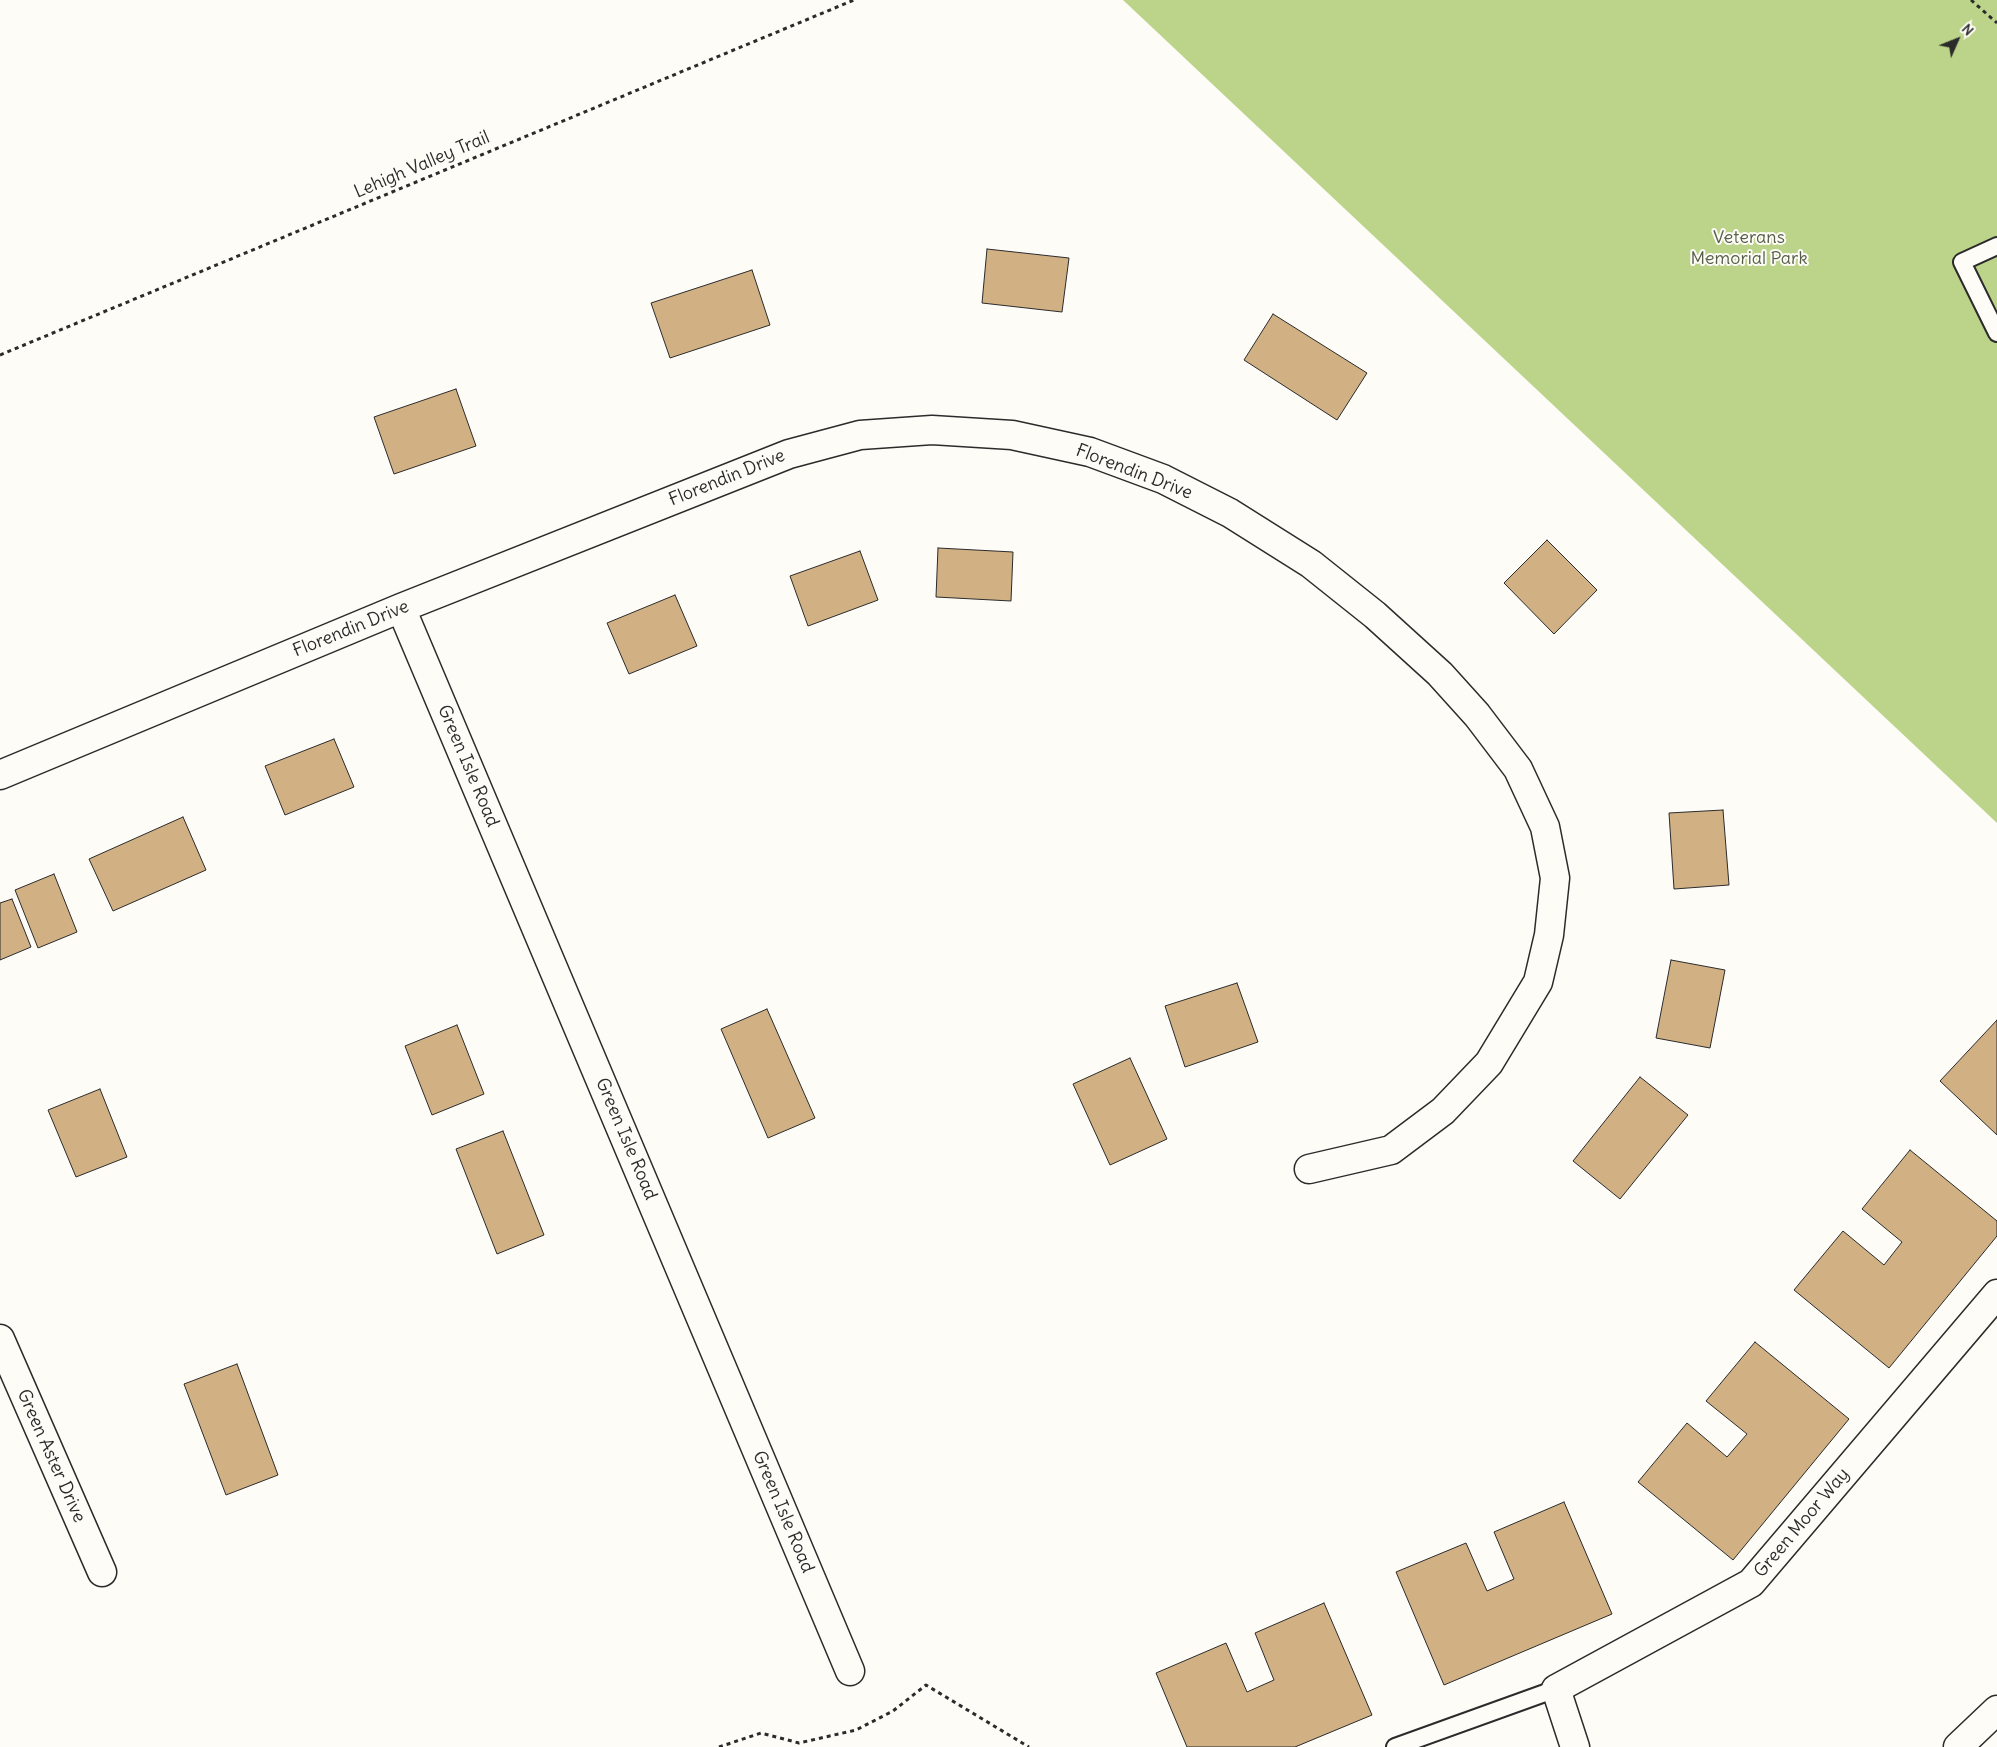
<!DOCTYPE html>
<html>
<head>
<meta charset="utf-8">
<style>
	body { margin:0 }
	#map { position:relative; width:1997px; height:1747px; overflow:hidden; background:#fdfcf7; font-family:Delius,sans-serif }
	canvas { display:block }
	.north { position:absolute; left:1932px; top:15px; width:50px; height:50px; -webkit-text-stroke:4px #fdfcf7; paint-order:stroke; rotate:46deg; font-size:14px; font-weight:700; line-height:20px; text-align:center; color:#2b2b2b }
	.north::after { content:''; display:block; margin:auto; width:18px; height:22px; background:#2b2b2b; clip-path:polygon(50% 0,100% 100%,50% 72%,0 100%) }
</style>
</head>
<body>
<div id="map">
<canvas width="1997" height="1747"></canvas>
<div class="north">N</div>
</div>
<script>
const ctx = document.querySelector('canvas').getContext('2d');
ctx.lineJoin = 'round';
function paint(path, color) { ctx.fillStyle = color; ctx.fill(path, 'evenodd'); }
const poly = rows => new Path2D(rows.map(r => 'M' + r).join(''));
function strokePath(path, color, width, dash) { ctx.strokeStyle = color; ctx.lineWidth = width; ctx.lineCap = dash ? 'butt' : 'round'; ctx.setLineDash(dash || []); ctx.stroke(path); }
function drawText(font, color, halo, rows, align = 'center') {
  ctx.font = font + ' Delius,sans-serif'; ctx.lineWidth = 4; ctx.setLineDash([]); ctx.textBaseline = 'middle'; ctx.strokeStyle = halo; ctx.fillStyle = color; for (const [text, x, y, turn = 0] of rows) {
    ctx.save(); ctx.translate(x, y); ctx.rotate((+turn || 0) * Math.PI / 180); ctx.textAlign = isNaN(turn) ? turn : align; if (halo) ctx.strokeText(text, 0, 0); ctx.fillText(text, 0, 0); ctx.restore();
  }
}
paint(poly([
	[1123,0,1997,0,1997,823]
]), '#bcd48a');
const building = poly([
	[987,249,1069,258,1062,312,982,303,987,249],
	[752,270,770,325,670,358,651,303,752,270],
	[1273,314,1367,373,1337,420,1244,360,1273,314],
	[456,389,476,446,394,474,374,417,456,389],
	[1547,540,1597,590,1554,634,1504,583,1547,540],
	[938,548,1013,552,1011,601,936,597,938,548],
	[860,551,878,600,808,626,790,576,860,551],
	[675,595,697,646,629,674,607,623,675,595],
	[334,739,354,787,285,815,265,766,334,739],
	[1723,810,1729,885,1674,889,1669,813,1723,810],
	[183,817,206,870,113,911,89,859,183,817],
	[54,874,77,932,38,948,15,890,54,874],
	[12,899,31,947,0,960,0,903,12,899],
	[1671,960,1725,970,1710,1048,1656,1038,1671,960],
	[1237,983,1258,1042,1185,1067,1165,1006,1237,983],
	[767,1009,815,1118,768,1138,721,1029,767,1009],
	[1997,1020,1997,1135,1940,1081,1997,1020],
	[457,1025,484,1094,432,1115,405,1046,457,1025],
	[1130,1058,1167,1139,1110,1165,1073,1084,1130,1058],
	[1640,1077,1688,1115,1620,1199,1573,1161,1640,1077],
	[100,1089,127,1157,76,1177,48,1110,100,1089],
	[503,1131,544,1235,497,1254,456,1149,503,1131],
	[1910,1150,1997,1221,1997,1236,1889,1368,1794,1290,1843,1231,1884,1265,1902,1242,1862,1209,1910,1150],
	[1755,1342,1849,1419,1733,1560,1638,1482,1687,1423,1727,1457,1747,1434,1706,1401,1755,1342],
	[237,1364,278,1475,226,1495,184,1384,237,1364],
	[1564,1502,1612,1614,1444,1685,1396,1572,1466,1543,1487,1591,1514,1579,1494,1532,1564,1502],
	[1324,1603,1372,1715,1295,1747,1187,1747,1156,1673,1226,1643,1247,1692,1274,1680,1255,1633,1324,1603]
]);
paint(building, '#d1b084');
strokePath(building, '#2b2b2b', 1);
const lane = poly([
	[1997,246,1962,262,1997,333],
	[1395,1747,1556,1689]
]);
const street = poly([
	[401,608,850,1671],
	[0,775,401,608,789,454,860,435,932,430,1012,435,1090,452,1163,479,1230,513,1311,564,1375,615,1440,674,1477,715,1518,769,1545,827,1555,878,1549,935,1538,982,1489,1063,1443,1111,1391,1150,1309,1169],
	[0,1339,102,1572],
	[1575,1747,1556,1689,1751,1583,1997,1294],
	[1958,1747,1997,1710]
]);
strokePath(lane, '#2b2b2b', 20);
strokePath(street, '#2b2b2b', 31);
strokePath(poly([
	[1971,0,1997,23],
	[0,355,854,0],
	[719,1747,761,1733,799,1743,856,1730,893,1711,926,1685,1029,1747]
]), '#2b2b2b', 3, [4, 4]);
strokePath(lane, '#fdfcf7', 16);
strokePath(street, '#fdfcf7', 28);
drawText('18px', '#2b2b2b', '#fdfcf7', [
	["Lehigh Valley Trail",422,165,-23],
	["Florendin Drive",1134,472,21],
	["Florendin Drive",727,478,-22],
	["Florendin Drive",351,629,-22],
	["Green Isle Road",468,766,67],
	["Green Isle Road",626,1139,67],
	["Green Aster Drive",51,1456,66],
	["Green Isle Road",783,1512,67],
	["Green Moor Way",1802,1523,-50]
]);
drawText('18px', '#565e48', '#fdfcf7', [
	["Veterans",1749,238],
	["Memorial Park",1749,259]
]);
</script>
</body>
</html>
